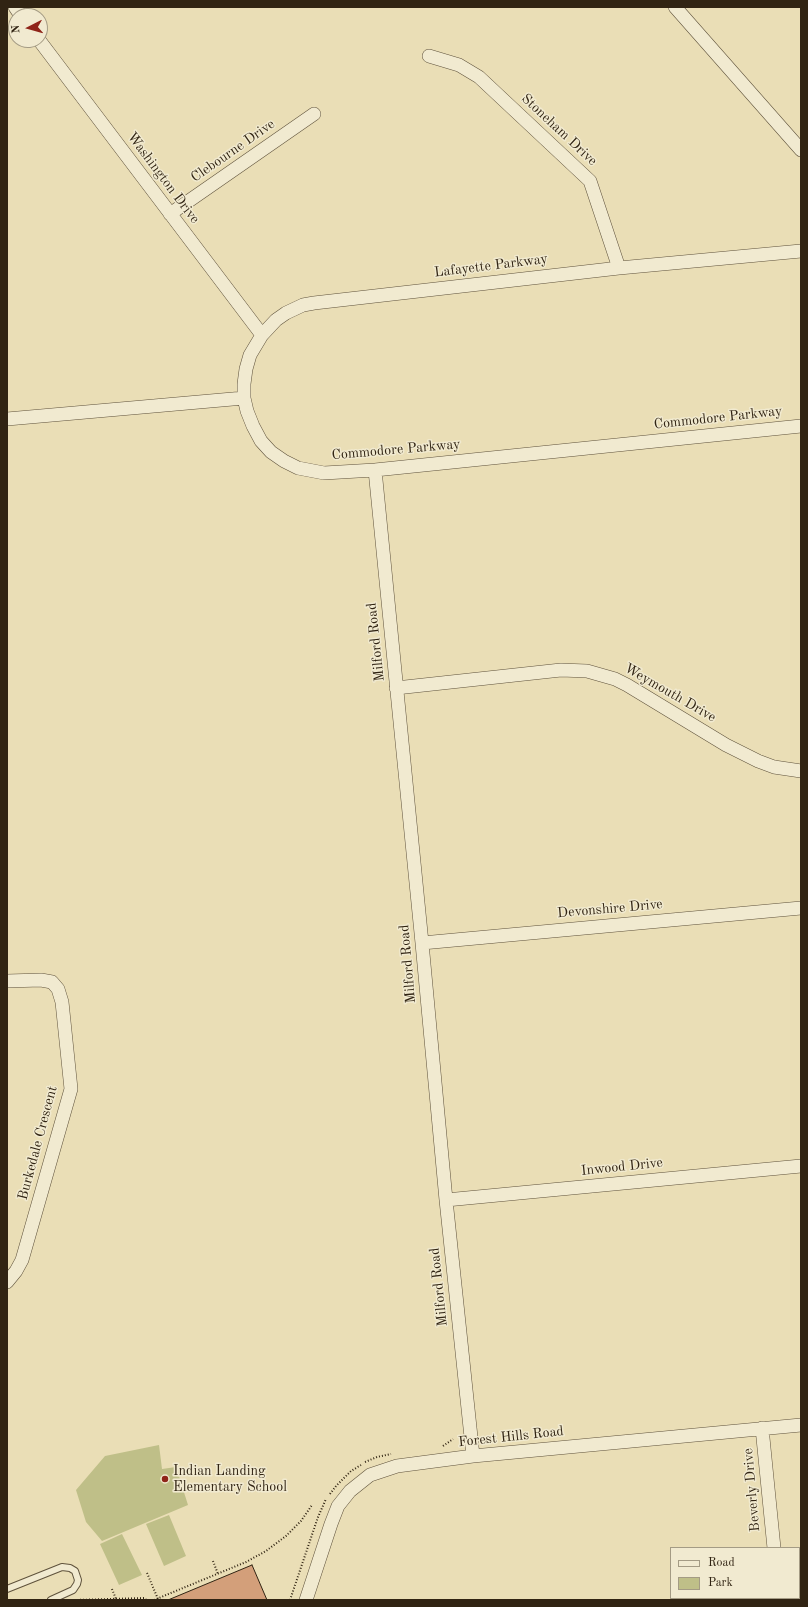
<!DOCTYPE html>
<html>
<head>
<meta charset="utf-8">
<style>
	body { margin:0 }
	#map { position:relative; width:808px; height:1607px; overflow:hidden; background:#eadeb6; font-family:"Old Standard TT",serif }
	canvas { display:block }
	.frame { position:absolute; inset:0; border:8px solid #312413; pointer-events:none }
	.legend { position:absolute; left:670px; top:1547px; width:130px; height:52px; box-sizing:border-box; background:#f1ead0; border:1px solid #a49b84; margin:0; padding:5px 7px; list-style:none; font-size:12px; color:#312413 }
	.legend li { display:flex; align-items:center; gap:8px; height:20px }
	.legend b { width:20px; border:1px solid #a49b84 }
	.north { position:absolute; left:8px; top:8px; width:40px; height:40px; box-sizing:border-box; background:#f1ead0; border:1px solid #a49b84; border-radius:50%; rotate:264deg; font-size:11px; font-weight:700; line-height:16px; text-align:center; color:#312413 }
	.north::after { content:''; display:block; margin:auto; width:14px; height:18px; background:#8f2418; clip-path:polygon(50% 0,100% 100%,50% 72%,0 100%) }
</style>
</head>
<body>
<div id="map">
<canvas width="808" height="1607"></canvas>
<div class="frame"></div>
<ul class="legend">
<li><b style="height:5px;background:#f1ead0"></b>Road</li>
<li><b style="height:11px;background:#bfbf88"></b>Park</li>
</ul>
<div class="north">N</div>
</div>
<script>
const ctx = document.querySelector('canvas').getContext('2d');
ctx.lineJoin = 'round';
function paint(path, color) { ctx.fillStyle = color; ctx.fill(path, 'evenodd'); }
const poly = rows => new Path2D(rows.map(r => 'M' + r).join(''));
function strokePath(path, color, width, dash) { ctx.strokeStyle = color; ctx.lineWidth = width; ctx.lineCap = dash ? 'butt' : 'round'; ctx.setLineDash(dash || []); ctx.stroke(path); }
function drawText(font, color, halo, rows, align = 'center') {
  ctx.font = font + ' "Old Standard TT",serif'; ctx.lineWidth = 3; ctx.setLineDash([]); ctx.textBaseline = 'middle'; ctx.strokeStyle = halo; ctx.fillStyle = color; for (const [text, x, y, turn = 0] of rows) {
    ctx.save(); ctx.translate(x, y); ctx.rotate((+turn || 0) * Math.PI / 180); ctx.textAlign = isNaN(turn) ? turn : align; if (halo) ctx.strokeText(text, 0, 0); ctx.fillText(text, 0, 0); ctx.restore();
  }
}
paint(poly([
	[159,1445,162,1469,176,1467,188,1505,102,1541,86,1522,76,1490,105,1456],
	[169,1515,186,1556,164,1566,146,1524],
	[122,1534,142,1575,119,1585,100,1544]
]), '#bfbf88');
const building = poly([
	[252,1565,267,1600,168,1600,252,1565]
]);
paint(building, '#d39f7a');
strokePath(building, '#312413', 1);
const lane = poly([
	[7,1589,62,1567,70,1568,75,1571,78,1580,77,1584,73,1590,51,1600]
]);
const street = poly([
	[15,7,21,16],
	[675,7,801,150],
	[39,40,262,335],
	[429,56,459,65,479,77,590,181,619,268],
	[170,214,314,114],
	[801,251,619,268,314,303,303,305,286,313,276,320,262,335,250,355,246,369,244,384,244,398,247,411,253,426,261,441,271,452,284,461,298,468,324,473,375,470,801,426],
	[7,419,244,398],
	[375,470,422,943,446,1200,473,1456],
	[396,688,561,670,587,671,615,679,627,685,726,745,758,761,774,767,801,771],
	[422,943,801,908],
	[7,981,41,980,52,982,58,989,62,1002,71,1089,22,1260,16,1271,7,1282],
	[446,1200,801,1166],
	[762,1428,774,1548],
	[779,1598,779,1600],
	[306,1600,331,1524,338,1506,350,1491,370,1475,397,1466,473,1456,801,1425]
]);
strokePath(lane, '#5f523c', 8);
strokePath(street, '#5f523c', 14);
strokePath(poly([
	[443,1446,453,1439],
	[365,1462,377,1457,391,1454],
	[330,1494,336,1486,351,1471,361,1465],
	[213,1561,218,1574],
	[147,1573,158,1599],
	[112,1589,116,1599],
	[74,1600,145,1598,146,1600],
	[154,1600,246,1562,266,1551,286,1536,301,1521,312,1505],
	[290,1600,318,1517,326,1499]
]), '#312413', 2, [1, 2]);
strokePath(lane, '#f1ead0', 6);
strokePath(street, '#f1ead0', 13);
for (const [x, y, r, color] of [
	[165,1479,4,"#8f2418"]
]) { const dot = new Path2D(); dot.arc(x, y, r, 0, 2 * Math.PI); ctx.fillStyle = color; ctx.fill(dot); strokePath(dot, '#f1ead0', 1.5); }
drawText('14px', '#312413', '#f1ead0', [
	["Stoneham Drive",559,130,43],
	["Clebourne Drive",233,151,-35],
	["Washington Drive",163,178,53],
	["Lafayette Parkway",491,266,-7],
	["Commodore Parkway",718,418,-6],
	["Commodore Parkway",396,450,-5],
	["Milford Road",376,642,-96],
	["Weymouth Drive",670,693,30],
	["Devonshire Drive",610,909,-5],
	["Milford Road",408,964,-95],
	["Burkedale Crescent",38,1143,-75],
	["Inwood Drive",622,1167,-6],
	["Milford Road",439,1287,-96],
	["Forest Hills Road",511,1437,-6],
	["Beverly Drive",752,1490,-95]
]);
drawText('14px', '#312413', '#f1ead0', [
	["Indian Landing",173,1471],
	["Elementary School",173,1487]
], 'left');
</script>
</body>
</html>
